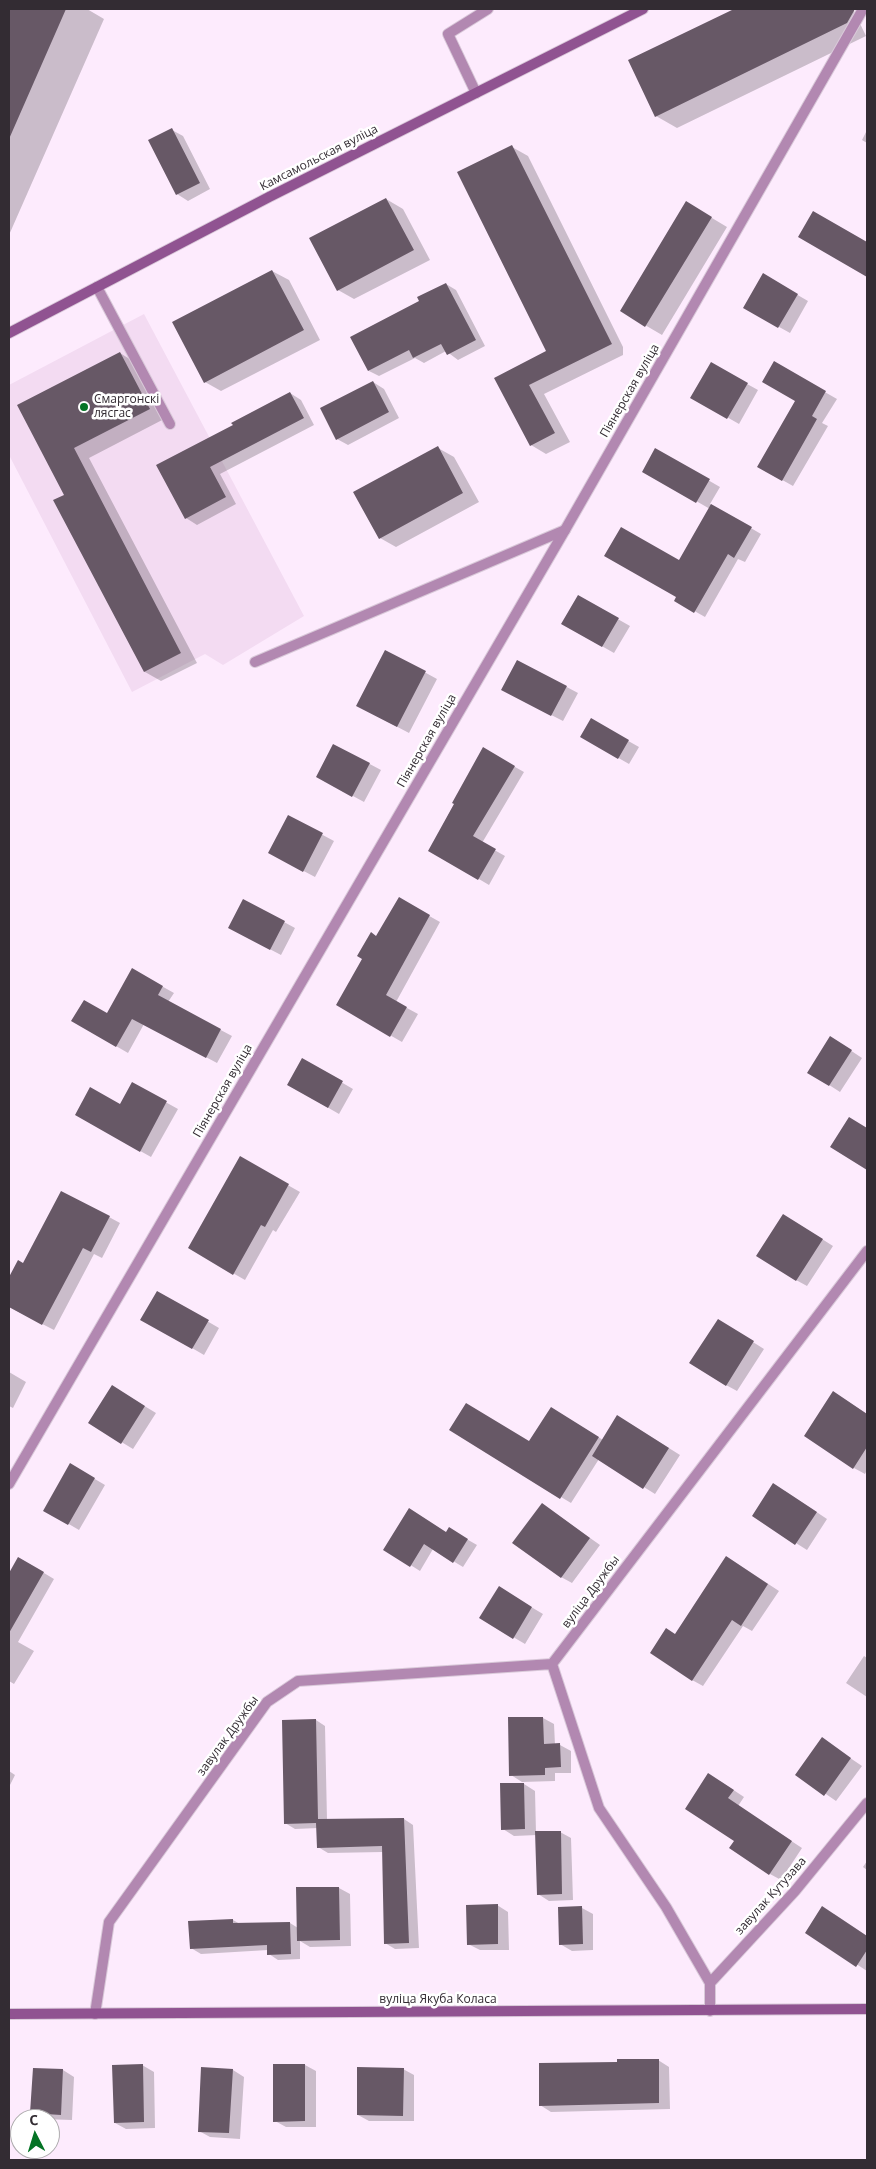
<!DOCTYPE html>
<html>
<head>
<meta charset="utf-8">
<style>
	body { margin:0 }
	#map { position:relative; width:876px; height:2169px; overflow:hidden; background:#fdebfd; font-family:"Open Sans",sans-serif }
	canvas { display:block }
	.frame { position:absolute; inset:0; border:10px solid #332c33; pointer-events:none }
	.north { position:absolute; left:10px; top:2109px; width:50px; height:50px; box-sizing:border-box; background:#fff; border:1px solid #adabad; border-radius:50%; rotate:355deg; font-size:14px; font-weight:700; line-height:20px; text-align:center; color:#332c33 }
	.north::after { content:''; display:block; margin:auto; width:18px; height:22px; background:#057426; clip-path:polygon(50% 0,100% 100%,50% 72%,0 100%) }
</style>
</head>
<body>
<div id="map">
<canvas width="876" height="2169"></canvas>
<div class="frame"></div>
<div class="north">С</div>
</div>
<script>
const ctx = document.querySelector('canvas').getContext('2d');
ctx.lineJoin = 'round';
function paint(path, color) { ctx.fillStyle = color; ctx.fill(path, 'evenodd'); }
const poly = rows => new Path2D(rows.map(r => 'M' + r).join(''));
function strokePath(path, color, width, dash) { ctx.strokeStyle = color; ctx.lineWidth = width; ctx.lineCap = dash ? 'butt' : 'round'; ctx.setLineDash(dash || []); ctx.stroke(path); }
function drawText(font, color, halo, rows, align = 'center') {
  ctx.font = font + ' "Open Sans",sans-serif'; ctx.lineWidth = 5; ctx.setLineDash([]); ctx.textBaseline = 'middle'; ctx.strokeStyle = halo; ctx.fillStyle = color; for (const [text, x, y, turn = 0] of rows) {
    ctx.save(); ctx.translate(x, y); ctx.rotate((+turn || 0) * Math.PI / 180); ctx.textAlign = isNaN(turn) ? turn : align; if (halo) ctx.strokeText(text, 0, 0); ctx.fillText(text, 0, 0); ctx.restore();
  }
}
paint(poly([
	[144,314,304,616,223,665,205,654,132,692,9,455,9,385]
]), '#f3dbf2');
paint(poly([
	[9,9,87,9,104,19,9,235],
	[737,9,853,9,866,36,677,128,656,116,630,61],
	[172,130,183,136,210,189,188,201,177,194],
	[867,130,867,143,862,140],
	[512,147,528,156,623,347,623,355,544,394,570,442,546,454,531,445,496,378,548,351],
	[386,199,403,209,430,260,354,299,338,290],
	[702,212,727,227,662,335,621,311],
	[272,271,289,280,320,340,221,391,205,382],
	[763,275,808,301,790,333,745,308],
	[446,284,456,290,485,346,458,360,446,351,424,363,415,358,379,376,369,371,420,302],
	[120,353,136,363,166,418,89,458,197,663,161,681,145,672,66,495,19,406],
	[774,363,837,399,822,423,828,426,793,486,759,467,797,400],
	[711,364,758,390,739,424,692,397],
	[373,382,384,389,399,418,348,445,337,439],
	[290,393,301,400,314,425,220,474,236,504,197,525,186,518,158,465,234,426],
	[438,448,454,457,479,502,396,547,380,538],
	[656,450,720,487,710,504,761,534,745,562,738,559,705,617,675,600,678,596,679,562,710,509,644,471],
	[579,597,630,626,614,653,563,624],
	[386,651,437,679,409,733,369,712],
	[518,661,578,693,563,721,514,696],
	[591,720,639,747,629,764,582,737],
	[334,745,381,770,364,802,329,783],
	[483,749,524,772,482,843,505,856,489,885,430,850],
	[289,817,334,841,315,877,281,859],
	[399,899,440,922,396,1002,418,1014,402,1042,337,1005],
	[284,922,295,928,281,955,241,934],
	[133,970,174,993,168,1002,232,1036,217,1063,144,1024,128,1053,73,1021,107,1014],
	[841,1044,862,1058,840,1092,809,1072],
	[303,1060,353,1089,339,1114,289,1085],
	[133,1084,178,1109,151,1157,76,1115,120,1105],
	[240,1158,300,1192,276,1232,273,1230,245,1280,189,1248],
	[109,1217,120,1223,102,1258,94,1254,54,1330,9,1307,9,1280,18,1262,23,1265],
	[795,1222,833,1246,807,1286,796,1280],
	[157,1292,219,1328,204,1355,142,1319],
	[729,1327,764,1349,737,1391,726,1385],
	[9,1372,26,1382,13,1408,9,1406],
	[123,1393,156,1413,133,1449,90,1423],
	[844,1399,867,1414,867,1470,865,1474,854,1468],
	[561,1414,603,1440,629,1423,680,1455,655,1494,599,1459,571,1503,561,1497],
	[71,1465,105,1485,79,1530,45,1510],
	[785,1491,827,1519,807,1550,753,1516],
	[542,1504,600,1545,572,1583,561,1577],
	[449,1529,477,1545,463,1567,433,1549,420,1571,385,1549,447,1533],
	[727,1557,779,1591,752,1631,743,1626,703,1686,692,1680,675,1635],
	[19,1558,54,1579,18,1642,34,1651,14,1684,9,1681,9,1576],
	[499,1588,543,1614,525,1644,481,1618],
	[864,1656,867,1658,867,1697,846,1683],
	[510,1718,543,1718,554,1724,555,1745,560,1745,571,1751,571,1773,555,1773,555,1781,522,1782,511,1775],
	[316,1720,325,1726,327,1820,404,1819,413,1825,419,1948,395,1949,385,1943,383,1852,328,1853,318,1847,318,1828,295,1829,285,1823],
	[822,1739,862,1766,836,1801,797,1774],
	[9,1771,15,1775,9,1787],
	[720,1781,744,1797,738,1806,802,1848,781,1880,770,1874,736,1840],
	[524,1784,535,1791,536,1833,560,1832,571,1838,573,1900,549,1901,538,1894,537,1835,514,1836,503,1829],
	[867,1861,867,1870,863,1867],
	[339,1888,350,1894,351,1946,310,1947,300,1941,300,1959,278,1960,269,1954,268,1950,201,1954,191,1948,233,1920,240,1924,290,1923,298,1928],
	[497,1905,508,1912,509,1950,480,1950,468,1944],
	[582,1908,593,1914,593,1950,572,1951,560,1944],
	[834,1914,867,1936,867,1971,807,1932],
	[658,2060,669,2067,670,2109,551,2112,540,2105,618,2064],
	[142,2065,154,2072,155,2128,126,2129,115,2123],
	[305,2065,316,2071,316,2127,286,2127,275,2121],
	[34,2069,63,2070,74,2077,72,2120,42,2119,31,2112],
	[403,2069,414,2075,414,2121,369,2121,358,2115],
	[233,2070,244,2077,240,2139,210,2137,199,2131]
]), '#0003');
paint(poly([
	[9,9,66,9,9,139],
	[734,9,855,9,847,23,655,117,628,60],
	[172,128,200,183,176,195,148,140],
	[512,145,612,344,529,385,555,433,530,446,494,378,546,351,457,172],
	[386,198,414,250,337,291,309,238],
	[686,201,712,217,645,327,620,311],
	[813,211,867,242,867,277,798,237],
	[272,270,304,330,204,383,172,322],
	[763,273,798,294,778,328,743,308],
	[446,283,476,340,447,355,441,344,413,358,409,350,368,371,350,337,419,301,417,297],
	[120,352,150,409,74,448,181,653,144,672,53,500,64,495,17,405],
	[774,361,826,391,812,416,817,419,782,481,757,467,795,401,762,382],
	[711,362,748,383,727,419,690,398],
	[373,381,389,412,336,440,320,408],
	[290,392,304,418,210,467,226,497,185,519,156,465,233,425,231,423],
	[438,446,463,493,379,539,353,492],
	[655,448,710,479,696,503,642,472],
	[711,504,752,527,734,558,728,554,694,613,674,601,676,597,604,556,621,527,679,560],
	[578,595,619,618,602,647,561,624],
	[385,650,426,671,397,727,356,706],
	[517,660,567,686,551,716,501,690],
	[591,718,629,740,618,759,580,737],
	[333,744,370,763,352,797,316,777],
	[483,747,515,766,473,836,496,849,478,880,428,851,454,804,452,803],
	[288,815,323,833,303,872,268,853],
	[399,897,430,915,386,995,407,1007,390,1037,336,1005,362,959,357,956,371,932,376,936],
	[243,899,285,921,270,950,228,928],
	[132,968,163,986,158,995,221,1029,206,1058,132,1019,116,1047,71,1021,84,1000,107,1013],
	[830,1036,852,1050,829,1086,807,1073],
	[302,1058,343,1081,328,1108,287,1085],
	[132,1082,167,1101,140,1152,75,1115,90,1087,120,1104],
	[849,1117,867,1128,867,1170,830,1147],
	[240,1156,289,1184,265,1227,261,1225,233,1275,188,1248],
	[61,1191,110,1216,91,1252,83,1248,42,1325,9,1307,9,1277,18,1260,23,1263],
	[783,1214,823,1239,796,1281,756,1256],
	[157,1291,209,1320,192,1349,140,1320],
	[718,1319,754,1341,726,1386,689,1363],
	[112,1385,145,1406,121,1444,88,1423],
	[833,1391,867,1414,867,1447,853,1469,804,1436],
	[466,1403,529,1441,551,1407,599,1437,560,1499,449,1430],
	[617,1415,669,1448,643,1489,592,1456],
	[70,1463,95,1478,68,1525,43,1511],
	[773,1483,817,1512,795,1545,752,1516],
	[542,1503,590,1538,561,1578,512,1543],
	[409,1508,446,1532,449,1527,468,1539,453,1563,424,1544,410,1567,383,1550],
	[726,1556,768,1584,741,1626,732,1620,692,1681,650,1653,666,1628,675,1634],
	[18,1557,44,1572,9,1633,9,1573],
	[499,1586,532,1607,513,1639,479,1618],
	[508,1717,543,1717,544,1744,560,1743,561,1767,545,1768,545,1775,509,1776],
	[316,1719,318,1819,404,1818,409,1943,384,1944,382,1846,317,1848,316,1823,284,1824,282,1720],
	[822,1737,851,1758,824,1796,795,1775],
	[708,1773,734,1790,728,1798,792,1841,769,1875,729,1848,734,1841,685,1809],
	[500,1783,524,1783,525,1829,501,1830],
	[535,1831,561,1831,562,1894,537,1895],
	[296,1887,339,1887,340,1940,297,1941],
	[498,1904,498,1944,467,1945,466,1905],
	[582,1906,583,1944,559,1945,558,1907],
	[822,1906,867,1936,867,1950,856,1967,805,1933],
	[233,1919,233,1923,290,1922,291,1954,267,1955,267,1945,190,1949,188,1921],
	[617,2059,659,2059,659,2103,539,2106,539,2063,617,2062],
	[143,2064,144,2122,114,2123,112,2065],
	[273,2064,305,2064,305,2121,273,2122],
	[201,2067,233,2069,229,2133,198,2132],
	[357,2067,404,2068,403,2116,357,2115],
	[33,2068,63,2069,61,2115,30,2113]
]), '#675866');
const service = poly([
	[476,93,448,34,488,9],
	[97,287,170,424],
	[255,662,565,530]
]);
const minor = poly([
	[9,1484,565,530,863,9],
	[710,1983,666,1907,599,1808,552,1664,867,1251],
	[710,2011,710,1983,795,1891,867,1803],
	[95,2014,109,1922,267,1702,298,1681,552,1664]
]);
const secondary = poly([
	[9,333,269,197,643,9],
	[9,2014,867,2009]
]);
strokePath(service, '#d9c9d9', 12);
strokePath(minor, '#d9c9d9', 12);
strokePath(secondary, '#d9c9d9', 12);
strokePath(service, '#b288b1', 10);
strokePath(minor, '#b288b1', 10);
strokePath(secondary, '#905391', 10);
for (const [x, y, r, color] of [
	[84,407,5,"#057426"]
]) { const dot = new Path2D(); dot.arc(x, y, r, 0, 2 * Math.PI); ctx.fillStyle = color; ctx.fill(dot); strokePath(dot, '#fff', 2); }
drawText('12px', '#332c33', '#fff', [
	["Камсамольская вуліца",319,158,-27],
	["Піянерская вуліца",630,391,-60],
	["Піянерская вуліца",427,741,-60],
	["Піянерская вуліца",223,1091,-60],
	["вуліца Дружбы",591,1592,-53],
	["завулак Дружбы",228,1736,-54],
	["завулак Кутузава",771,1896,-48],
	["вуліца Якуба Коласа",438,2000]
]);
drawText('12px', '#332c33', '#fff', [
	["Смаргонскі",94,400],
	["лясгас",94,414]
], 'left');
</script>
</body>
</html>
